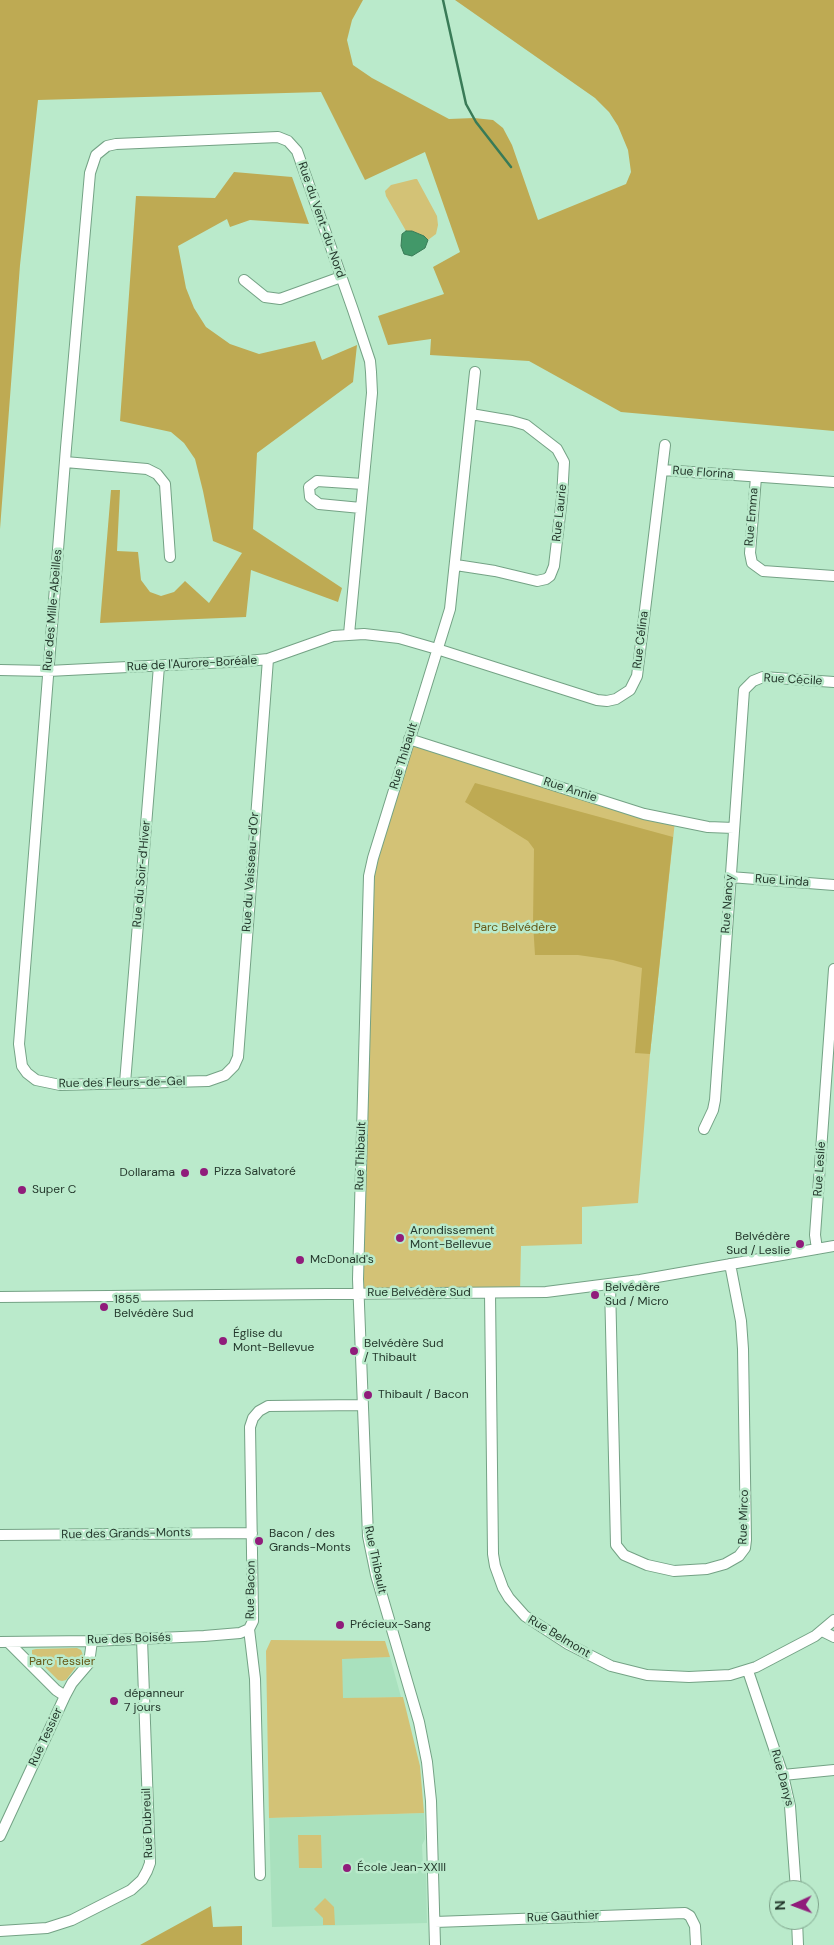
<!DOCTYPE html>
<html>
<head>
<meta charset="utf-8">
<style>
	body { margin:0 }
	#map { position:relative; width:834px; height:1945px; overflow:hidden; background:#baeacb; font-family:"DM Sans",sans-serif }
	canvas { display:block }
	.north { position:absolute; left:769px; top:1880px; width:50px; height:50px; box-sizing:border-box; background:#baeacb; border:1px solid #7ea38b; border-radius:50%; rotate:268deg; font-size:14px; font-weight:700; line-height:20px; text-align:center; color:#24382c }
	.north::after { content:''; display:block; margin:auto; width:18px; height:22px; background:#901c7b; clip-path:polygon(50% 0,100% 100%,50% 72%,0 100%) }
</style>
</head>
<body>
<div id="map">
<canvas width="834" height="1945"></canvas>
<div class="north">N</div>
</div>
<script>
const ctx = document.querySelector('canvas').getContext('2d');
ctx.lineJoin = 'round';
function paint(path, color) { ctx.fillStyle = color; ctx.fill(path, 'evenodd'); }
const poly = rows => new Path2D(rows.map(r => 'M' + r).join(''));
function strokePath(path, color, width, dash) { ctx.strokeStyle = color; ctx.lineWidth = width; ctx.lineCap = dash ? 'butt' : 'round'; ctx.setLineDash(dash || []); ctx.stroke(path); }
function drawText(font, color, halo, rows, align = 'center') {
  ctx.font = font + ' "DM Sans",sans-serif'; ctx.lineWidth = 5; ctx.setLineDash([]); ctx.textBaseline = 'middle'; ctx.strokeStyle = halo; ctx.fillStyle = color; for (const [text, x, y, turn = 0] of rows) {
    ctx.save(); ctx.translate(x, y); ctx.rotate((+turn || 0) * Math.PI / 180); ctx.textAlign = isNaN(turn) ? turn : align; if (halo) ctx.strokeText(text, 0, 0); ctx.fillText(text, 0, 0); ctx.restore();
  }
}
paint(poly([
	[390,1657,401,1697,311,1699,310,1659],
	[424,1813,425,1839,422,1845,423,1867,426,1873,427,1923,272,1927,269,1818]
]), '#a9e1be');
paint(poly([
	[415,179,417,179,437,216,438,225,436,234,428,240,424,236,412,231,406,231,386,196,385,191,391,185],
	[409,739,675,821,650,1054,638,1203,582,1207,582,1244,521,1246,520,1293,358,1294,369,884],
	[271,1640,385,1641,390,1657,342,1659,343,1698,403,1697,420,1766,424,1813,269,1818,266,1651],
	[77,1648,81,1650,83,1655,82,1659,66,1680,62,1681,58,1680,32,1654,32,1650,36,1649],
	[298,1835,321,1835,322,1868,299,1868],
	[325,1898,334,1907,335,1925,323,1925,323,1918,314,1909]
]), '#d3c276');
paint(poly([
	[0,0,363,0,352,20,347,40,353,65,372,78,449,119,474,118,493,120,503,128,512,145,538,220,626,184,631,172,628,150,618,126,609,112,595,98,455,0,834,0,834,431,621,412,529,361,430,355,431,339,388,345,378,316,444,294,433,267,460,252,425,152,365,180,321,92,38,100,20,265,0,529],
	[234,172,292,177,309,224,250,220,230,227,227,219,178,246,186,288,194,308,206,327,230,344,259,354,315,341,322,360,357,345,353,382,257,453,253,529,342,588,338,602,251,570,246,617,100,623,111,490,120,490,117,551,138,552,141,580,150,592,161,596,174,592,185,581,209,603,242,553,213,541,203,491,195,459,184,443,171,432,120,421,136,196,215,198],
	[475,783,673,837,650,1054,635,1053,642,968,613,960,578,955,535,955,533,923,534,849,528,841,465,802],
	[211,1906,213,1927,242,1926,242,1945,140,1945]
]), '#beaa53');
const water = poly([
	[406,231,412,231,424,236,428,240,425,248,412,256,404,254,401,246,402,234,406,231]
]);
paint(water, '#429869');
strokePath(water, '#397b57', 1);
strokePath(poly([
	[443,0,466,104,476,122,511,167]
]), '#397b57', 2.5);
const minor = poly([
	[244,280,265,297,280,299,341,277],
	[65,462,147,469,157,474,165,484,170,557],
	[663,470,834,482],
	[756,477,750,553,752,563,763,571,834,576],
	[361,508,319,504,310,497,309,487,317,481,363,484],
	[456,565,495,571,537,581,546,579,550,576,554,566,562,498,564,462,557,449,526,425,512,421,471,414],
	[268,659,238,1057,234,1066,225,1075,208,1081,60,1085,36,1080,27,1073,22,1066,19,1044,66,448,90,173,96,155,107,146,116,144,278,137,288,141,297,151,353,310,370,361,371,372,372,393,349,634],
	[0,670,48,671,248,661,268,659,333,636,364,634,399,638,437,649,597,700,607,701,616,699,630,690,637,676,665,445],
	[409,739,644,814,708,827,734,828],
	[730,877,834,885],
	[125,1083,159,666],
	[704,1129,713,1110,715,1100,744,690,753,681,763,677,834,682],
	[817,1249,815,1235,834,969],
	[610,1284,616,1545,624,1555,647,1565,674,1571,707,1569,725,1564,739,1556,745,1548,746,1540,743,1349,741,1321,730,1264],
	[490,1293,493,1554,495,1566,503,1588,509,1598,525,1616,568,1644,611,1666,647,1675,689,1677,730,1675,756,1667,815,1636,834,1620],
	[0,1297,546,1292,640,1280,834,1246],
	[0,1535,252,1533],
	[822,1631,834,1637],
	[0,1642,92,1641,204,1636,240,1633,249,1629],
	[8,1642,56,1690,65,1696],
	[748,1671,783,1775,790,1806,796,1890],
	[783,1775,834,1770],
	[0,1836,65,1696,72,1683,89,1663,92,1641],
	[260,1875,255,1679,249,1629,253,1621,253,1615,250,1427,253,1418,259,1411,268,1406,362,1405],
	[797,1920,798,1945],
	[435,1922,685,1913,690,1916,695,1926,696,1945],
	[0,1931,47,1928,72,1920,131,1890,142,1880,147,1871,150,1863,142,1639],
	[435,1945,431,1801,427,1762,419,1722,376,1575,368,1536,358,1279,369,876,373,858,450,609,475,372]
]);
strokePath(minor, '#74a285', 12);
strokePath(minor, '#fff', 10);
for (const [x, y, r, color] of [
	[204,1172,5,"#901c7b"],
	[185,1173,5,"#901c7b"],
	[22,1190,5,"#901c7b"],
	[400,1238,5,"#901c7b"],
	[800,1244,5,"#901c7b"],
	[300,1260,5,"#901c7b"],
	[595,1295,5,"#901c7b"],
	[104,1307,5,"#901c7b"],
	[223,1341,5,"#901c7b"],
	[354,1351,5,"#901c7b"],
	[368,1395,5,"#901c7b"],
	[259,1541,5,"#901c7b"],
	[340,1625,5,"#901c7b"],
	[114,1701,5,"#901c7b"],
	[347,1868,5,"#901c7b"]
]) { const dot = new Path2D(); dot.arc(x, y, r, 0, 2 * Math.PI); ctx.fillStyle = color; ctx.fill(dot); strokePath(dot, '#baeacb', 2); }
drawText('12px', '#24382c', '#baeacb', [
	["Rue du Vent-du-Nord",321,220,71],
	["Rue Florina",703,473,4],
	["Rue Laurie",560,513,-84],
	["Rue Emma",752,517,-85],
	["Rue des Mille-Abeilles",53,610,-85],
	["Rue Célina",641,640,-83],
	["Rue de l'Aurore-Boréale",192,664,-3],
	["Rue Cécile",793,680,3],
	["Rue Thibault",404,756,-73],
	["Rue Annie",570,790,18],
	["Rue du Vaisseau-d'Or",251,872,-86],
	["Rue du Soir-d'Hiver",142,874,-85],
	["Rue Linda",782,881,4],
	["Rue Nancy",728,904,-86],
	["Rue des Fleurs-de-Gel",122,1083,-1],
	["Rue Thibault",361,1156,-88],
	["Rue Leslie",820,1169,-86],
	["Rue Belvédère Sud",419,1293],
	["Rue Mirco",744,1517,-88],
	["Rue des Grands-Monts",126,1534,-1],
	["Rue Thibault",375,1560,78],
	["Rue Bacon",251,1590,-89],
	["Rue Belmont",559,1637,31],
	["Rue des Boisés",129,1639,-2],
	["Rue Tessier",46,1737,-65],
	["Rue Danys",782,1778,75],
	["Rue Dubreuil",148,1823,-92],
	["Rue Gauthier",563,1917,-2]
]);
drawText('12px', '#655816', '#baeacb', [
	["Parc Belvédère",515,928],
	["Parc Tessier",62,1662]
]);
drawText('12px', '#24382c', '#baeacb', [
	["Pizza Salvatoré",214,1172],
	["Dollarama",175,1173,"right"],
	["Super C",32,1190],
	["Arondissement",410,1231],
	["Mont-Bellevue",410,1245],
	["Belvédère",790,1237,"right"],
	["Sud / Leslie",790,1251,"right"],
	["McDonald's",310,1260],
	["Belvédère",605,1288],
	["Sud / Micro",605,1302],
	["1855",114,1300],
	["Belvédère Sud",114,1314],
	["Église du",233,1334],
	["Mont-Bellevue",233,1348],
	["Belvédère Sud",364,1344],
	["/ Thibault",364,1358],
	["Thibault / Bacon",378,1395],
	["Bacon / des",269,1534],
	["Grands-Monts",269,1548],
	["Précieux-Sang",350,1625],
	["dépanneur",124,1694],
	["7 jours",124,1708],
	["École Jean-XXIII",357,1868]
], 'left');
</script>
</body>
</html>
